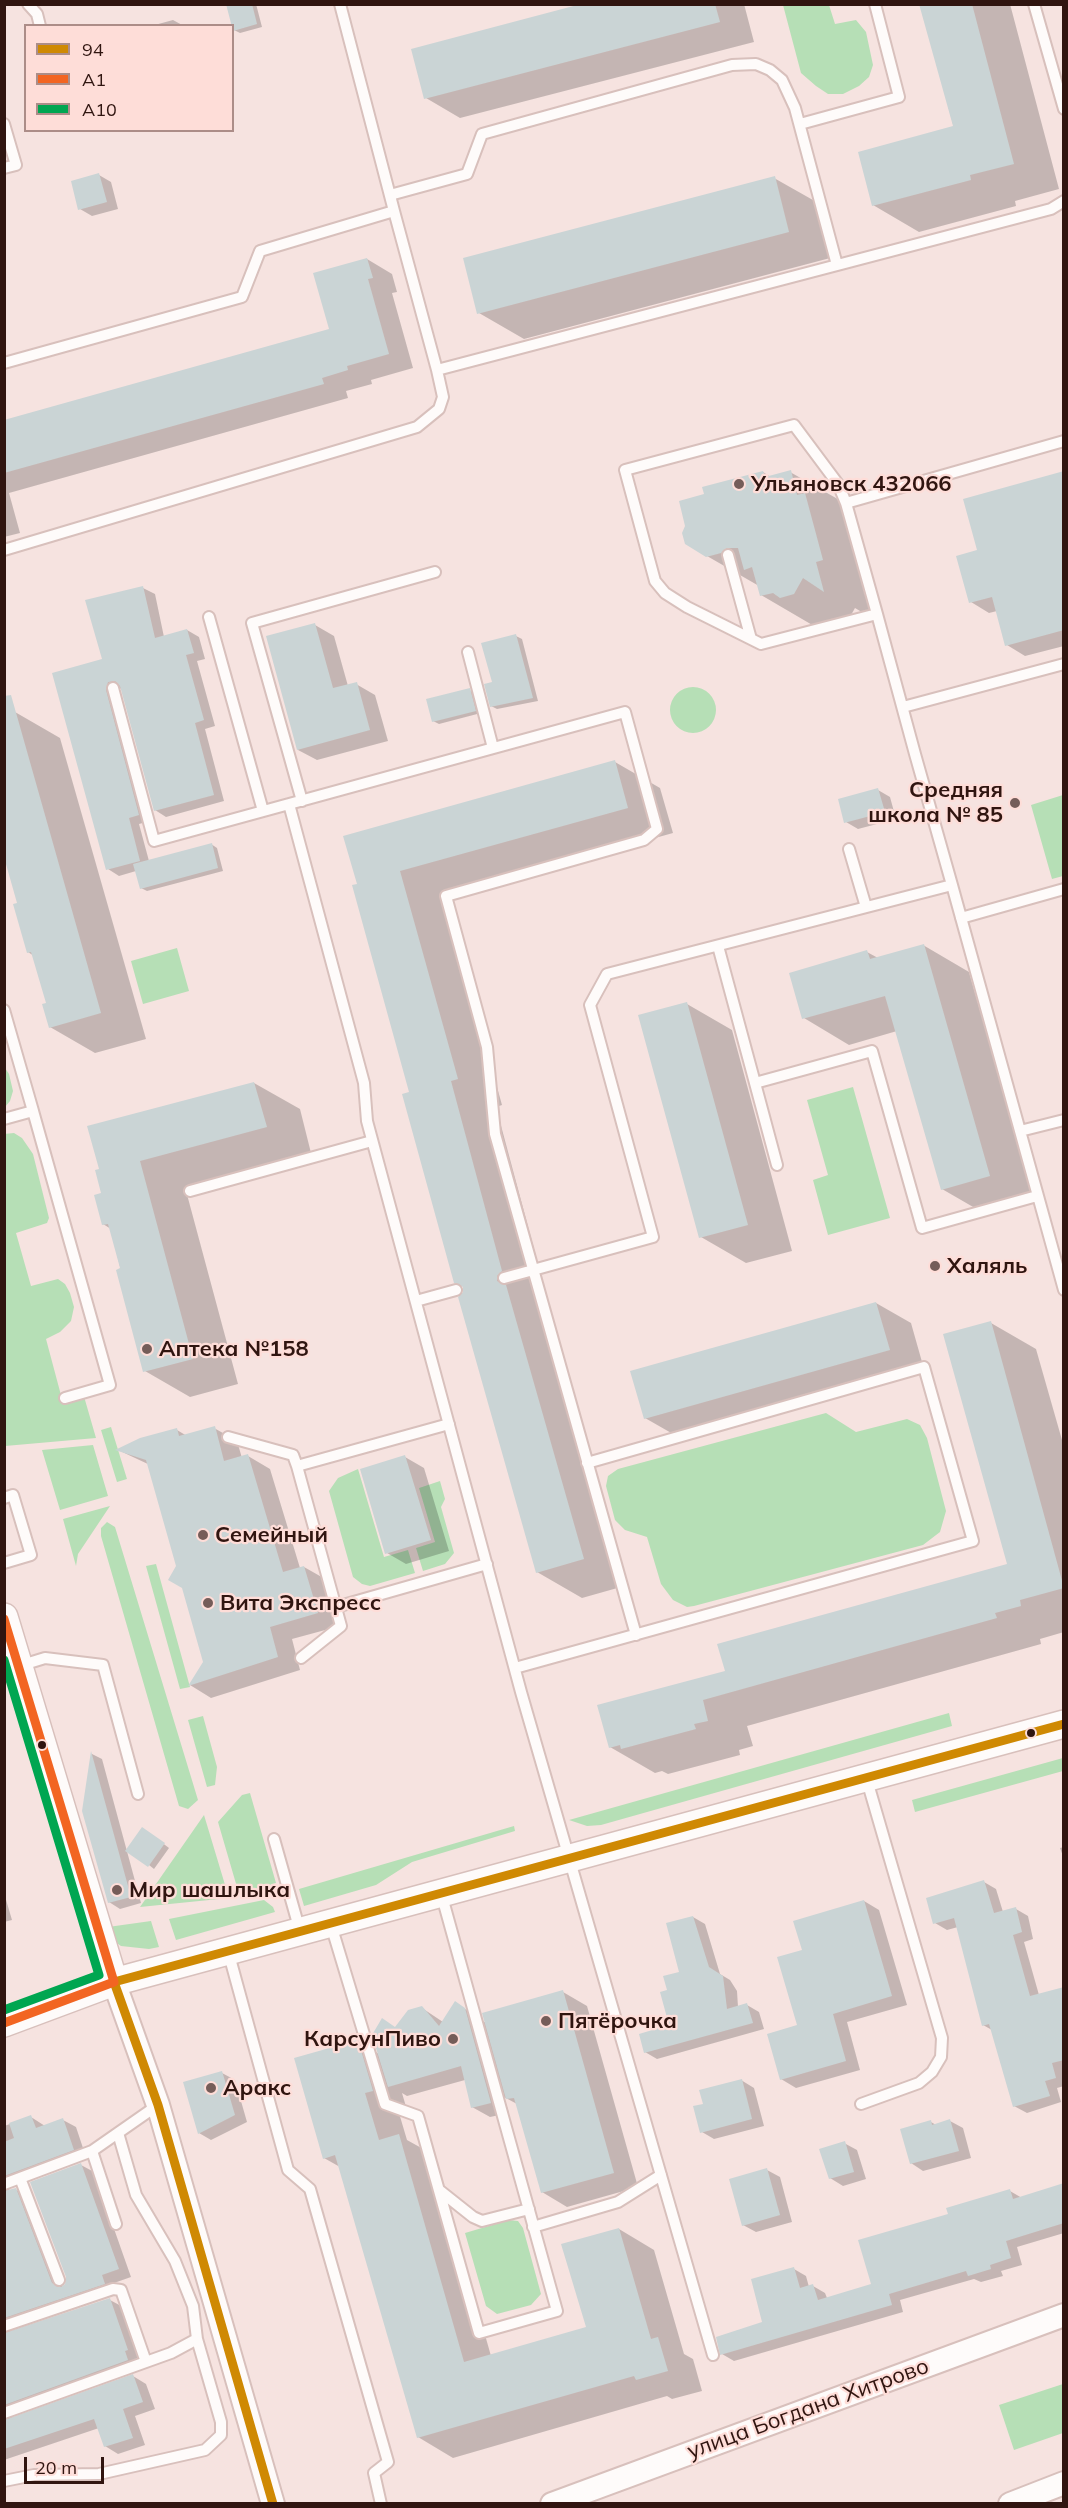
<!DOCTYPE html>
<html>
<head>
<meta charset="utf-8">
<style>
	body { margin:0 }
	#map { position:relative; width:1068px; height:2508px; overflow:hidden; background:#f6e3e0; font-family:Mulish,sans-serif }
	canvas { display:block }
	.frame { position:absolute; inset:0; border:6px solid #301510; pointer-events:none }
	.legend { position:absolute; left:24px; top:24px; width:210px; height:108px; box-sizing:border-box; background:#feddd8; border:2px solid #ac8d88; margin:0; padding:8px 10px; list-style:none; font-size:18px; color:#301510 }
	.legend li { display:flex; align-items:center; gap:12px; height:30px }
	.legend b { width:30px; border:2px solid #ac8d88 }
	.scale { position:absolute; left:24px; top:2457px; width:80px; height:27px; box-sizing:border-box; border:3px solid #301510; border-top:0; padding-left:8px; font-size:18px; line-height:21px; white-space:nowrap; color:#301510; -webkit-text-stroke:4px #feddd8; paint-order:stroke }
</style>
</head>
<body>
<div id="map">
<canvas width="1068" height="2508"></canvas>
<div class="frame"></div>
<ul class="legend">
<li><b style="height:8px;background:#cf8903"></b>94</li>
<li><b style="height:8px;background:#f26522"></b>А1</li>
<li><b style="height:8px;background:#00a651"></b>А10</li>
</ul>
<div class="scale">20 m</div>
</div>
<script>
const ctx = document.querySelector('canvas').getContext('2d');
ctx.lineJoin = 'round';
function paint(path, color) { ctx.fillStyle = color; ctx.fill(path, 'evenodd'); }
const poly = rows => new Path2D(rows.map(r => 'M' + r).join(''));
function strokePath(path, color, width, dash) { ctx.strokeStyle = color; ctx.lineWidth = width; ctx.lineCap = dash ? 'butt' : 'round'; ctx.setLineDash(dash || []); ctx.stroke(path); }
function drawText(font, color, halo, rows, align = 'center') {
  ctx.font = font + ' Mulish,sans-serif'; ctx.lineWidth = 4.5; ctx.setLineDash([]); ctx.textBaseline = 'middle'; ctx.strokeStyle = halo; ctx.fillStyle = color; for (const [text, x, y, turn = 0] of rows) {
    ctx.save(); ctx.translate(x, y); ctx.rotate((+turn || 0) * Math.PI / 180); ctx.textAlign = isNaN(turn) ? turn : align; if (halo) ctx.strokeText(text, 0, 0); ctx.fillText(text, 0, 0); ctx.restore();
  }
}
paint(poly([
	[783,5,829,5,835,24,856,20,866,32,873,65,869,77,859,86,843,94,828,94,816,86,801,73],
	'670 710a23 23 0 1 1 46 0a23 23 0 1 1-46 0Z',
	[1063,795,1063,876,1052,879,1031,805],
	[177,948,189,991,143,1004,131,961],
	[5,1068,9,1074,13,1091,10,1101,5,1107],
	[853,1087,890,1218,828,1235,813,1180,828,1175,807,1100],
	[14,1133,22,1138,33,1154,49,1218,47,1223,16,1233,31,1286,58,1279,65,1284,70,1293,74,1307,71,1321,60,1332,46,1339,62,1399,83,1393,96,1438,5,1446,4,1134],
	[826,1413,856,1432,907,1419,920,1425,927,1438,946,1511,940,1532,923,1545,694,1606,687,1607,673,1600,661,1584,647,1537,625,1530,615,1520,606,1486,608,1476,618,1469],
	[111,1427,127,1479,117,1482,101,1430],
	[93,1445,108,1496,60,1510,42,1450],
	[358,1469,384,1557,408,1550,415,1573,370,1586,362,1584,353,1577,329,1491,338,1478],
	[440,1481,445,1499,441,1507,454,1553,445,1564,423,1571,416,1548,435,1542,419,1488],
	[110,1506,78,1554,76,1566,63,1519],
	[107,1522,115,1527,198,1800,188,1809,179,1806,101,1536,101,1528],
	[156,1564,190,1687,180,1689,146,1566],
	[949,1713,952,1726,601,1825,587,1826,569,1820],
	[203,1716,217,1767,215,1785,207,1787,188,1720],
	[1063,1758,1063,1771,915,1812,912,1800],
	[250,1793,276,1883,239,1894,218,1822,242,1795],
	[204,1815,229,1898,140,1907],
	[514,1826,515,1831,412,1862,376,1885,304,1906,299,1889],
	[264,1900,273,1907,275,1912,176,1940,169,1919],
	[151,1921,159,1947,149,1949,121,1946,114,1941,108,1927],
	[509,2220,518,2221,523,2228,541,2294,531,2305,497,2314,486,2306,465,2233],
	[1063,2384,1063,2433,1014,2450,999,2405]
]), '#b6dfb6');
paint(poly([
	[227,4,256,4,262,27,240,33,234,30],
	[587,4,744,4,754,42,460,118,426,98],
	[921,4,1010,4,1059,189,1015,201,1016,206,919,232,873,205,954,128],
	[173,20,184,26,151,26],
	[99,175,111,182,118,209,92,216,80,209],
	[774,178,820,204,834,257,524,339,479,313],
	[367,259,392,274,397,292,392,293,413,368,371,380,372,384,346,391,348,398,9,493,20,533,4,537,4,421,330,330],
	[763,472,771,477,790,472,843,502,875,620,855,608,846,624,814,626,761,595,759,586,707,556,706,495],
	[1064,473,1064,646,1025,656,1007,645,997,611,989,613,971,602,979,551],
	[143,588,155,594,164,637,187,630,199,637,205,659,197,661,215,726,205,729,224,801,166,817,155,810,122,688,119,689,150,821,139,824,149,861,211,844,217,848,223,871,147,891,141,888,136,871,119,876,108,869,103,660],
	[315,625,334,636,348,686,356,684,375,695,388,741,317,760,298,750],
	[516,636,522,639,538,701,497,709,491,706,494,683],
	[469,690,475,693,481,713,439,724,433,721],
	[15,712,60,738,146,1039,95,1053,50,1027,47,1004,34,956,28,952,19,904],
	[615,762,660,788,673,833,444,897,502,1105,496,1107,547,1297,542,1302,542,1308,551,1313,628,1585,582,1598,537,1572,465,1287,354,886],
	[878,790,890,797,896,819,858,829,846,822],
	[923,945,969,972,1035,1202,987,1215,942,1189,897,1031,849,1045,804,1018,867,952,878,958],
	[687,1004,732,1030,792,1251,746,1263,701,1237],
	[254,1083,300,1109,311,1153,185,1187,238,1384,190,1397,145,1371,111,1229,103,1224,102,1194,97,1171],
	[876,1303,911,1323,924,1369,680,1438,645,1418],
	[991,1323,1036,1349,1064,1447,1064,1632,1040,1639,1041,1644,747,1726,753,1746,739,1750,740,1755,668,1774,662,1771,655,1773,610,1747,727,1672,1008,1565],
	[214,1428,237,1441,242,1458,248,1456,270,1469,300,1568,304,1567,327,1580,340,1626,292,1639,300,1670,211,1698,190,1685,204,1662,150,1465,118,1450,177,1430,187,1436],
	[405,1457,424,1468,449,1551,406,1564,387,1553],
	[92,1754,102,1759,141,1903,120,1909,109,1902,83,1811],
	[148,1832,169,1848,154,1869,149,1865],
	[1064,1847,1064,1859,1060,1848],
	[984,1882,996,1889,1003,1912,1016,1909,1028,1916,1033,1939,1024,1942,1039,1995,1064,1989,1064,2086,1057,2088,1061,2102,1027,2113,1014,2106,992,2030,983,2025,958,1927,947,1930,935,1923],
	[4,1893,12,1920,4,1922],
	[864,1901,879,1910,907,2005,847,2022,860,2070,796,2088,781,2079,799,2026,804,1951],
	[693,1917,705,1924,720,1974,730,1980,737,1991,738,2007,747,2005,759,2012,764,2029,657,2059,645,2052,671,2026,669,1991,680,1973],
	[563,1992,587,2006,638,2187,567,2207,542,2192,517,2104,504,2097,509,2113,490,2117,472,2107,465,2080,407,2096,402,2093,407,2110,399,2113,407,2140,434,2155,491,2356,588,2328,619,2229,654,2250,684,2354,693,2359,702,2391,672,2399,667,2396,453,2458,418,2437,340,2167,324,2158,358,2041,379,2054,396,2028,422,2008,443,2022,456,2003,486,2023],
	[222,2073,235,2080,247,2122,211,2140,199,2133],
	[741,2080,754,2088,764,2126,714,2139,702,2132,705,2105],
	[31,2117,45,2126,63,2120,76,2127,86,2157,14,2184,7,2192,15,2189,28,2197,63,2288,67,2285,81,2165,94,2172,131,2277,114,2283,117,2291,15,2326,10,2333,110,2300,123,2307,140,2357,137,2358,140,2368,14,2413,11,2420,133,2376,146,2384,155,2409,135,2416,145,2445,118,2454,105,2446,99,2428,4,2460,4,2126],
	[950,2121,963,2128,971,2158,923,2171,911,2163,931,2122,936,2125],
	[844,2143,857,2150,866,2179,843,2186,830,2178],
	[767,2170,780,2177,792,2222,756,2232,743,2225],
	[1064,2184,1064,2233,1017,2247,1022,2265,1001,2271,1003,2276,981,2282,974,2279,900,2300,903,2312,734,2361,722,2354,764,2323,794,2269,806,2276,809,2287,813,2286,825,2293,827,2298,873,2285,950,2215,1010,2191,1022,2198]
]), '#0003');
paint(poly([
	[226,4,252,4,257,24,233,31],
	[581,4,715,4,720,22,424,99,411,49],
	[919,4,972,4,1014,164,970,175,971,180,872,206,858,152,953,126],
	[99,173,107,202,78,210,71,181],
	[775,176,789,232,477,314,463,258],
	[367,258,373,278,368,279,389,354,347,366,348,370,322,378,324,384,4,473,4,420,329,329,313,273],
	[791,470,797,495,805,493,823,560,816,562,824,592,803,578,794,594,780,598,773,593,760,596,752,567,744,570,738,548,727,548,721,553,706,557,685,544,682,533,685,526,679,501,704,494,702,487,763,471,765,477],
	[1064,471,1064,630,1005,646,992,597,969,603,956,556,977,550,963,499],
	[143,586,155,638,187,629,194,653,186,655,204,720,195,723,214,795,154,811,120,686,115,681,108,682,106,690,139,815,129,818,140,861,106,870,52,673,102,659,85,600],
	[315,623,333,688,357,682,370,730,297,750,266,636],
	[516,634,533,698,490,707,484,684,492,682,481,643],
	[470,688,476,711,432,722,426,699],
	[11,695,101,1013,49,1028,42,1004,46,1003,31,952,27,953,13,904,17,903,4,857,4,696],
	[615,760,628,808,400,871,458,1079,451,1081,502,1271,497,1276,497,1281,506,1285,584,1559,536,1573,458,1297,463,1292,463,1287,454,1283,402,1094,409,1092,352,885,357,884,343,836],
	[878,788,885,812,844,823,838,799],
	[212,843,218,868,140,889,133,864],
	[924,944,990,1176,941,1190,885,996,802,1019,789,973,867,950,870,959],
	[687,1002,748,1225,699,1238,638,1015],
	[254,1082,267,1127,140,1161,193,1359,143,1372,116,1270,120,1268,108,1224,102,1225,94,1195,101,1193,95,1170,99,1169,87,1126],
	[876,1302,890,1350,644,1419,630,1371],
	[991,1321,1064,1588,1020,1600,1021,1606,995,1613,997,1618,703,1700,708,1721,694,1724,696,1729,621,1749,620,1745,609,1748,597,1705,725,1671,717,1644,1007,1564,943,1334],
	[215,1426,224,1461,248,1454,283,1572,304,1566,318,1613,270,1627,278,1657,188,1686,203,1662,182,1588,168,1580,176,1566,146,1460,115,1450,140,1438,177,1428,179,1436],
	[405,1455,431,1540,385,1554,360,1469],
	[91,1751,131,1897,108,1903,82,1811],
	[142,1827,165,1843,148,1867,125,1851],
	[984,1880,994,1913,1016,1907,1022,1932,1013,1935,1030,1996,1064,1987,1064,2060,1052,2063,1056,2078,1045,2081,1050,2096,1013,2107,989,2024,982,2026,954,1918,933,1924,926,1898],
	[864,1900,892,1996,833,2014,846,2061,780,2080,767,2034,797,2025,777,1957,802,1950,793,1921],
	[693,1916,709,1967,723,1976,727,2009,747,2003,753,2023,644,2053,639,2034,669,2025,660,1992,667,1990,663,1976,679,1972,666,1923],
	[563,1990,614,2173,541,2193,514,2098,506,2099,482,2013],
	[455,2001,465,2008,491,2103,471,2108,461,2066,388,2087,372,2035,382,2018,395,2027,408,2010,422,2006,439,2026],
	[358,2040,373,2091,365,2093,379,2140,399,2134,464,2362,586,2327,561,2244,619,2228,651,2339,658,2337,668,2371,636,2380,634,2376,417,2438,335,2155,323,2159,294,2058],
	[222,2071,235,2115,198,2134,183,2082],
	[742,2079,752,2119,700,2133,693,2106,703,2104,699,2090],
	[31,2115,36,2128,63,2118,74,2150,4,2176,4,2142,14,2138,9,2123],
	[950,2119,959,2151,910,2164,900,2129,931,2120,932,2125],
	[845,2141,854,2172,829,2179,819,2149],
	[81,2163,119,2269,102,2275,105,2284,4,2318,4,2191,16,2188,52,2283,61,2287,65,2284,66,2277,30,2182],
	[767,2168,780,2215,742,2226,729,2179],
	[1064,2183,1064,2223,1006,2241,1011,2258,990,2265,991,2269,968,2276,966,2271,889,2294,892,2305,720,2355,716,2337,762,2322,751,2279,794,2267,800,2288,813,2284,818,2300,871,2284,858,2240,948,2214,946,2208,1010,2189,1013,2199],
	[110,2298,128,2350,125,2351,128,2360,4,2405,4,2333],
	[133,2374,143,2402,123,2409,133,2438,104,2447,94,2419,4,2449,4,2420]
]), '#cad4d5');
const service = poly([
	[28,4,37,14,40,26],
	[340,4,394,211],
	[1034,4,1064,109],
	[4,124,16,165,4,168],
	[800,124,899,97,875,4],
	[390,195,467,174,482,134,732,65,756,64,770,70,782,80,795,108,837,265],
	[4,363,242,297,260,251,394,211,437,370],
	[846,503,1064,441],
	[4,550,417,427,439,409,443,397,437,370,1051,209,1064,201],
	[728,555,751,639],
	[877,614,761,644,687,607,665,593,655,581,625,470,794,425,838,484,846,503,877,614,915,754,952,885,1064,1290],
	[209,617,263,811],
	[468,652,493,748],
	[113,688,154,841,625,712,657,829,644,840,446,896,487,1047,495,1134,636,1635],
	[903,707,1064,664],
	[302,801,252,623,435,572],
	[289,804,364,1083,367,1121,521,1692,713,2355],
	[849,849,866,907],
	[961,918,1064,889],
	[718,946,755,1083,872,1051,922,1228,1037,1196],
	[4,1010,33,1111],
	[755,1083,777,1165],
	[4,1119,33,1111,110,1385,65,1398],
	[1020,1131,1064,1120],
	[190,1191,372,1141],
	[504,1278,653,1237,590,1005,607,974,952,885],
	[416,1301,456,1290],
	[228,1437,293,1455,297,1466,341,1626,301,1658],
	[297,1466,449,1424],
	[4,1498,13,1495,31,1555,4,1563],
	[336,1607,487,1564],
	[19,1666,45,1658,103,1665,138,1794],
	[515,1668,973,1541,924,1367,587,1463],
	[274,1839,300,1931],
	[331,1925,385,2104,418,2116,479,2333,557,2311,441,1893],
	[228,1951,288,2170,310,2189,388,2462,374,2473,381,2504],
	[861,2104,919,2083,932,2072,941,2057,942,2038,866,1777],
	[92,2151,116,2224],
	[20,2178,59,2280],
	[4,2184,92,2151,158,2105],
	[439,2190,473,2217,482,2221,529,2209],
	[533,2227,618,2202,661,2175],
	[4,2326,113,2289,121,2290,146,2362],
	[4,2413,171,2353,197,2339],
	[4,2481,34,2475,99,2474,205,2450,221,2435,221,2422,197,2339,193,2306,175,2261,136,2195,118,2133]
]);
const minor = poly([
	[114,1982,158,2105,273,2504],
	[552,2504,1064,2315],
	[1010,2504,1064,2483]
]);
const tertiary = poly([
	[4,1617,114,1982],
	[4,2023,114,1982,1064,1724]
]);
strokePath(service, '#d8c0bc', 14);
strokePath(minor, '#d8c0bc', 26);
strokePath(tertiary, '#d8c0bc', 30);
strokePath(service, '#fefbfa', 10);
strokePath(minor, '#fefbfa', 22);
strokePath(tertiary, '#fefbfa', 27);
strokePath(poly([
	[114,1982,1064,1724],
	[114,1982,158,2105,273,2504]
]), '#cf8903', 9);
strokePath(poly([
	[4,1619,114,1982,4,2023]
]), '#f26522', 9);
strokePath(poly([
	[4,1660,99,1975,4,2010]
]), '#00a651', 9);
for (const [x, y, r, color] of [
	[739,484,6,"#755d59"],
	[1015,803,6,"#755d59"],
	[935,1266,6,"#755d59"],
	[147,1349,6,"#755d59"],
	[203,1535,6,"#755d59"],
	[208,1603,6,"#755d59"],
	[1031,1733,5,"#301510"],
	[42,1745,5,"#301510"],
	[117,1890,6,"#755d59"],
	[546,2021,6,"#755d59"],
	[453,2039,6,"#755d59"],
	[211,2088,6,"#755d59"]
]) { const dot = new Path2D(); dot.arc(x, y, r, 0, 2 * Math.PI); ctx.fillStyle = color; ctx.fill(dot); strokePath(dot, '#feddd8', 2); }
drawText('bold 22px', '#301510', '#feddd8', [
	["Ульяновск 432066",751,484],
	["Средняя",1003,790,"right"],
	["школа № 85",1003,815,"right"],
	["Халяль",947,1266],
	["Аптека №158",159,1349],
	["Семейный",215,1535],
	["Вита Экспресс",220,1603],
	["Мир шашлыка",129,1890],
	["Пятёрочка",558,2021],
	["КарсунПиво",441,2039,"right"],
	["Аракc",223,2088]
], 'left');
drawText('22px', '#301510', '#feddd8', [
	["улица Богдана Хитрово",808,2409,-20]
]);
</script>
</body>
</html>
